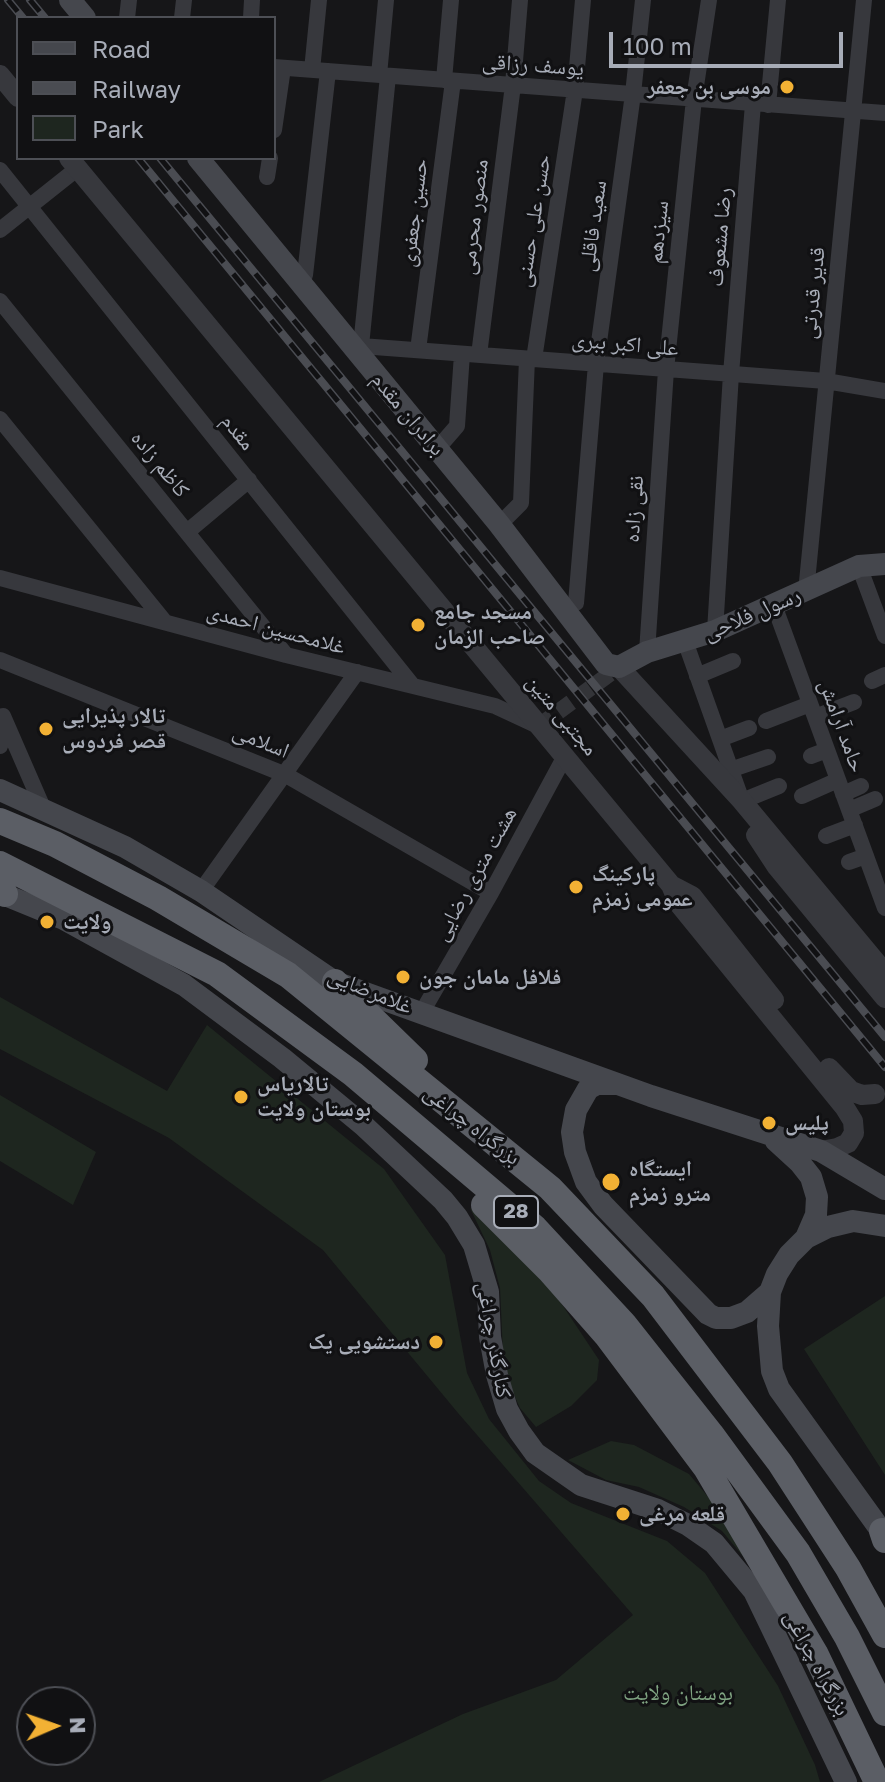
<!DOCTYPE html>
<html>
<head>
<meta charset="utf-8">
<style>
	body { margin:0 }
	#map { position:relative; width:885px; height:1782px; overflow:hidden; background:#161618; font-family:"Golos Text",sans-serif }
	canvas { display:block }
	.legend { position:absolute; left:16px; top:16px; width:260px; height:144px; box-sizing:border-box; background:#111113; border:2px solid #4d4f55; margin:0; padding:10px 14px; list-style:none; font-size:24px; color:#a8adb8 }
	.legend li { display:flex; align-items:center; gap:16px; height:40px }
	.legend b { width:40px; border:2px solid #4d4f55 }
	.north { position:absolute; left:16px; top:1686px; width:80px; height:80px; box-sizing:border-box; background:#111113; border:2px solid #4d4f55; border-radius:50%; rotate:88deg; font-size:22px; font-weight:700; line-height:32px; text-align:center; color:#a8adb8 }
	.north::after { content:''; display:block; margin:auto; width:28px; height:36px; background:#f2b134; clip-path:polygon(50% 0,100% 100%,50% 72%,0 100%) }
	.scale { position:absolute; left:609px; top:32px; width:234px; height:36px; box-sizing:border-box; border:4px solid #a8adb8; border-top:0; padding-left:10px; font-size:24px; line-height:28px; white-space:nowrap; color:#a8adb8; -webkit-text-stroke:6px #111113; paint-order:stroke }
</style>
</head>
<body>
<div id="map">
<canvas width="885" height="1782"></canvas>
<ul class="legend">
<li><b style="height:10px;background:#45474d"></b>Road</li>
<li><b style="height:10px;background:#4a4c52"></b>Railway</li>
<li><b style="height:22px;background:#1e261f"></b>Park</li>
</ul>
<div class="north">N</div>
<div class="scale">100 m</div>
</div>
<script>
const ctx = document.querySelector('canvas').getContext('2d');
ctx.lineJoin = 'round';
function paint(path, color) { ctx.fillStyle = color; ctx.fill(path, 'evenodd'); }
const poly = rows => new Path2D(rows.map(r => 'M' + r).join(''));
function strokePath(path, color, width, dash) { ctx.strokeStyle = color; ctx.lineWidth = width; ctx.lineCap = dash ? 'butt' : 'round'; ctx.setLineDash(dash || []); ctx.stroke(path); }
function drawText(font, color, halo, rows, align = 'center') {
  ctx.font = font + ' "Golos Text","Noto Naskh Arabic",sans-serif'; ctx.lineWidth = 6; ctx.setLineDash([]); ctx.textBaseline = 'middle'; ctx.strokeStyle = halo; ctx.fillStyle = color; for (const [text, x, y, turn = 0] of rows) {
    ctx.save(); ctx.translate(x, y); ctx.rotate((+turn || 0) * Math.PI / 180); ctx.textAlign = isNaN(turn) ? turn : align; if (halo) ctx.strokeText(text, 0, 0); ctx.fillText(text, 0, 0); ctx.restore();
  }
}
paint(poly([
	[0,997,167,1091,207,1025,384,1169,445,1255,467,1373,489,1419,539,1481,571,1503,667,1541,705,1573,778,1686,815,1765,820,1782,319,1782,463,1714,556,1680,633,1615,458,1413,323,1250,169,1138,0,1049],
	[0,1095,96,1152,73,1205,0,1161],
	[470,1208,545,1279,599,1360,597,1380,571,1406,536,1427,520,1408,509,1384,503,1353,500,1288,490,1250],
	[885,1296,885,1475,804,1349],
	[611,1441,634,1445,689,1474,715,1505,746,1560,722,1531,684,1507,639,1487,606,1480,568,1460]
]), '#1e261f');
strokePath(poly([
	[539,726,619,667]
]), '#333438', 16, [16, 8]);
strokePath(poly([
	[127,18,129,0],
	[182,18,184,0],
	[251,18,252,0],
	[274,67,885,113],
	[312,70,319,0],
	[379,75,386,0],
	[388,76,361,346,826,381,885,391],
	[444,80,451,0],
	[768,105,778,0],
	[274,130,283,68],
	[0,170,413,686],
	[267,177,270,158],
	[0,230,78,168],
	[305,275,328,71],
	[0,301,286,655],
	[418,350,453,81],
	[479,355,513,85,520,0],
	[534,359,575,90,583,0],
	[0,419,165,622],
	[444,441,457,426,462,354],
	[507,517,521,503,527,359],
	[187,532,249,480],
	[859,566,885,636],
	[0,578,286,655,495,706,538,726],
	[806,592,864,0],
	[576,603,596,364,633,94,643,0],
	[774,605,885,908],
	[715,631,731,374,753,104],
	[685,641,742,801,779,786],
	[647,652,666,370,694,99,709,0],
	[0,660,286,775,491,893],
	[697,676,733,661],
	[872,681,885,675],
	[815,717,854,702],
	[766,721,810,704],
	[720,739,749,728],
	[0,746,3,732,3,716,43,808],
	[811,756,827,750],
	[730,770,768,757],
	[843,794,861,786],
	[802,796,838,780],
	[849,810,875,799],
	[826,836,855,825],
	[849,862,866,856],
	[201,891,357,672],
	[422,1012,491,893,565,756]
]), '#37383d', 16);
strokePath(poly([
	[0,75,18,97],
	[69,158,671,885,679,904,845,1108,853,1121,854,1133,848,1143,837,1148,821,1151],
	[619,667,742,801,885,973],
	[756,835,777,867,885,998],
	[671,885,692,896,774,1000],
	[829,1068,851,1091,862,1095,875,1094]
]), '#37383d', 20);
strokePath(poly([
	[70,0,85,18],
	[198,158,499,524,606,664,619,667],
	[619,667,647,652,715,631,859,566,885,564],
	[0,790,125,847,201,891,335,982,651,1096,821,1151,885,1189],
	[0,893,64,919,184,985,282,1058,363,1125,443,1200,457,1217,474,1245,488,1292,490,1337,497,1375,507,1409,519,1431,535,1453,581,1485,658,1510,688,1525,714,1543,754,1591,846,1782],
	[616,1084,597,1084,588,1089,576,1110,572,1132,575,1152,586,1182,603,1205,708,1314,716,1318,731,1318,747,1312,770,1292],
	[776,1141,800,1163,811,1177,817,1197,816,1215,806,1238],
	[885,1226,853,1221,828,1227,806,1238,789,1255,777,1274,770,1292,768,1326,772,1371,779,1389,885,1536]
]), '#45474d', 22);
strokePath(poly([
	[0,821,55,844,158,898,288,975,550,1188,653,1296,780,1463,848,1568,885,1635],
	[0,864,217,974,353,1074,535,1228,624,1324,711,1434,798,1553,847,1637,885,1713],
	[0,891,5,894],
	[335,982,415,1060],
	[484,1205,549,1270,607,1336,706,1468,815,1653,877,1782],
	[882,1531,885,1540]
]), '#5b5e65', 26);
const rail = poly([
	[8,0,23,18],
	[30,0,45,18],
	[138,158,885,1067],
	[160,158,885,1037]
]);
strokePath(rail, '#4a4c52', 8);
strokePath(rail, '#111113', 5, [15]);
for (const [x, y, r, color] of [
	[787,87,8,"#f2b134"],
	[418,625,8,"#f2b134"],
	[46,729,8,"#f2b134"],
	[576,887,8,"#f2b134"],
	[47,922,8,"#f2b134"],
	[403,977,8,"#f2b134"],
	[241,1097,8,"#f2b134"],
	[769,1123,8,"#f2b134"],
	[611,1182,10,"#f2b134"],
	[436,1342,8,"#f2b134"],
	[623,1514,8,"#f2b134"]
]) { const dot = new Path2D(); dot.arc(x, y, r, 0, 2 * Math.PI); ctx.fillStyle = color; ctx.fill(dot); strokePath(dot, '#111113', 3); }
for (const [x, y, w] of [
	[516,1212,44]
]) { const box = new Path2D(); box.roundRect(x - w / 2, y - 16, w, 32, 6); ctx.fillStyle = '#111113'; ctx.fill(box); strokePath(box, '#a8adb8', 2); }
drawText('bold 20px', '#a8adb8', null, [
	["28",516,1212]
]);
drawText('22px', '#a8adb8', '#111113', [
	["یوسف رزاقی",533,65,4],
	["حسین جعفری",414,213,-83],
	["منصور محرمی",474,217,-83],
	["حسن علی حسنی",533,221,-81],
	["سعید فاقلی",593,226,-82],
	["سیزدهم",658,232,-84],
	["رضا مشعوف",720,237,-85],
	["قدیر قدرتی",813,293,-84],
	["علی اکبر ببری",625,344,5],
	["برادران مقدم",408,414,50],
	["مقدم",238,432,51],
	["کاظم زاده",160,464,51],
	["نقی زاده",634,509,-86],
	["رسول فلاحی",752,614,-23],
	["غلامحسین احمدی",276,629,15],
	["مجتبی متین",562,715,50],
	["حامد آرامش",842,726,70],
	["اسلامی",261,741,22],
	["هشت متری رضایی",475,874,-61],
	["غلامرضایی",370,991,22],
	["بزرگراه چراغی",472,1125,38],
	["کنارگذر چراغی",494,1340,80],
	["بزرگراه چراغی",817,1663,62]
]);
drawText('bold 22px', '#a8adb8', '#111113', [
	["موسی بن جعفر",771,87,"right"],
	["مسجد جامع",434,612],
	["صاحب الزمان",434,637],
	["تالار پذیرایی",62,716],
	["قصر فردوس",62,741],
	["پارکینگ",592,874],
	["عمومی زمزم",592,899],
	["ولایت",63,922],
	["فلافل مامان جون",419,977],
	["تالاریاس",257,1084],
	["بوستان ولایت",257,1109],
	["پلیس",785,1123],
	["ایستگاه",629,1169],
	["مترو زمزم",629,1194],
	["دستشویی یک",420,1342,"right"],
	["قلعه مرغی",639,1514]
], 'left');
drawText('22px', '#7fa381', '#111113', [
	["بوستان ولایت",678,1693]
]);
</script>
</body>
</html>
